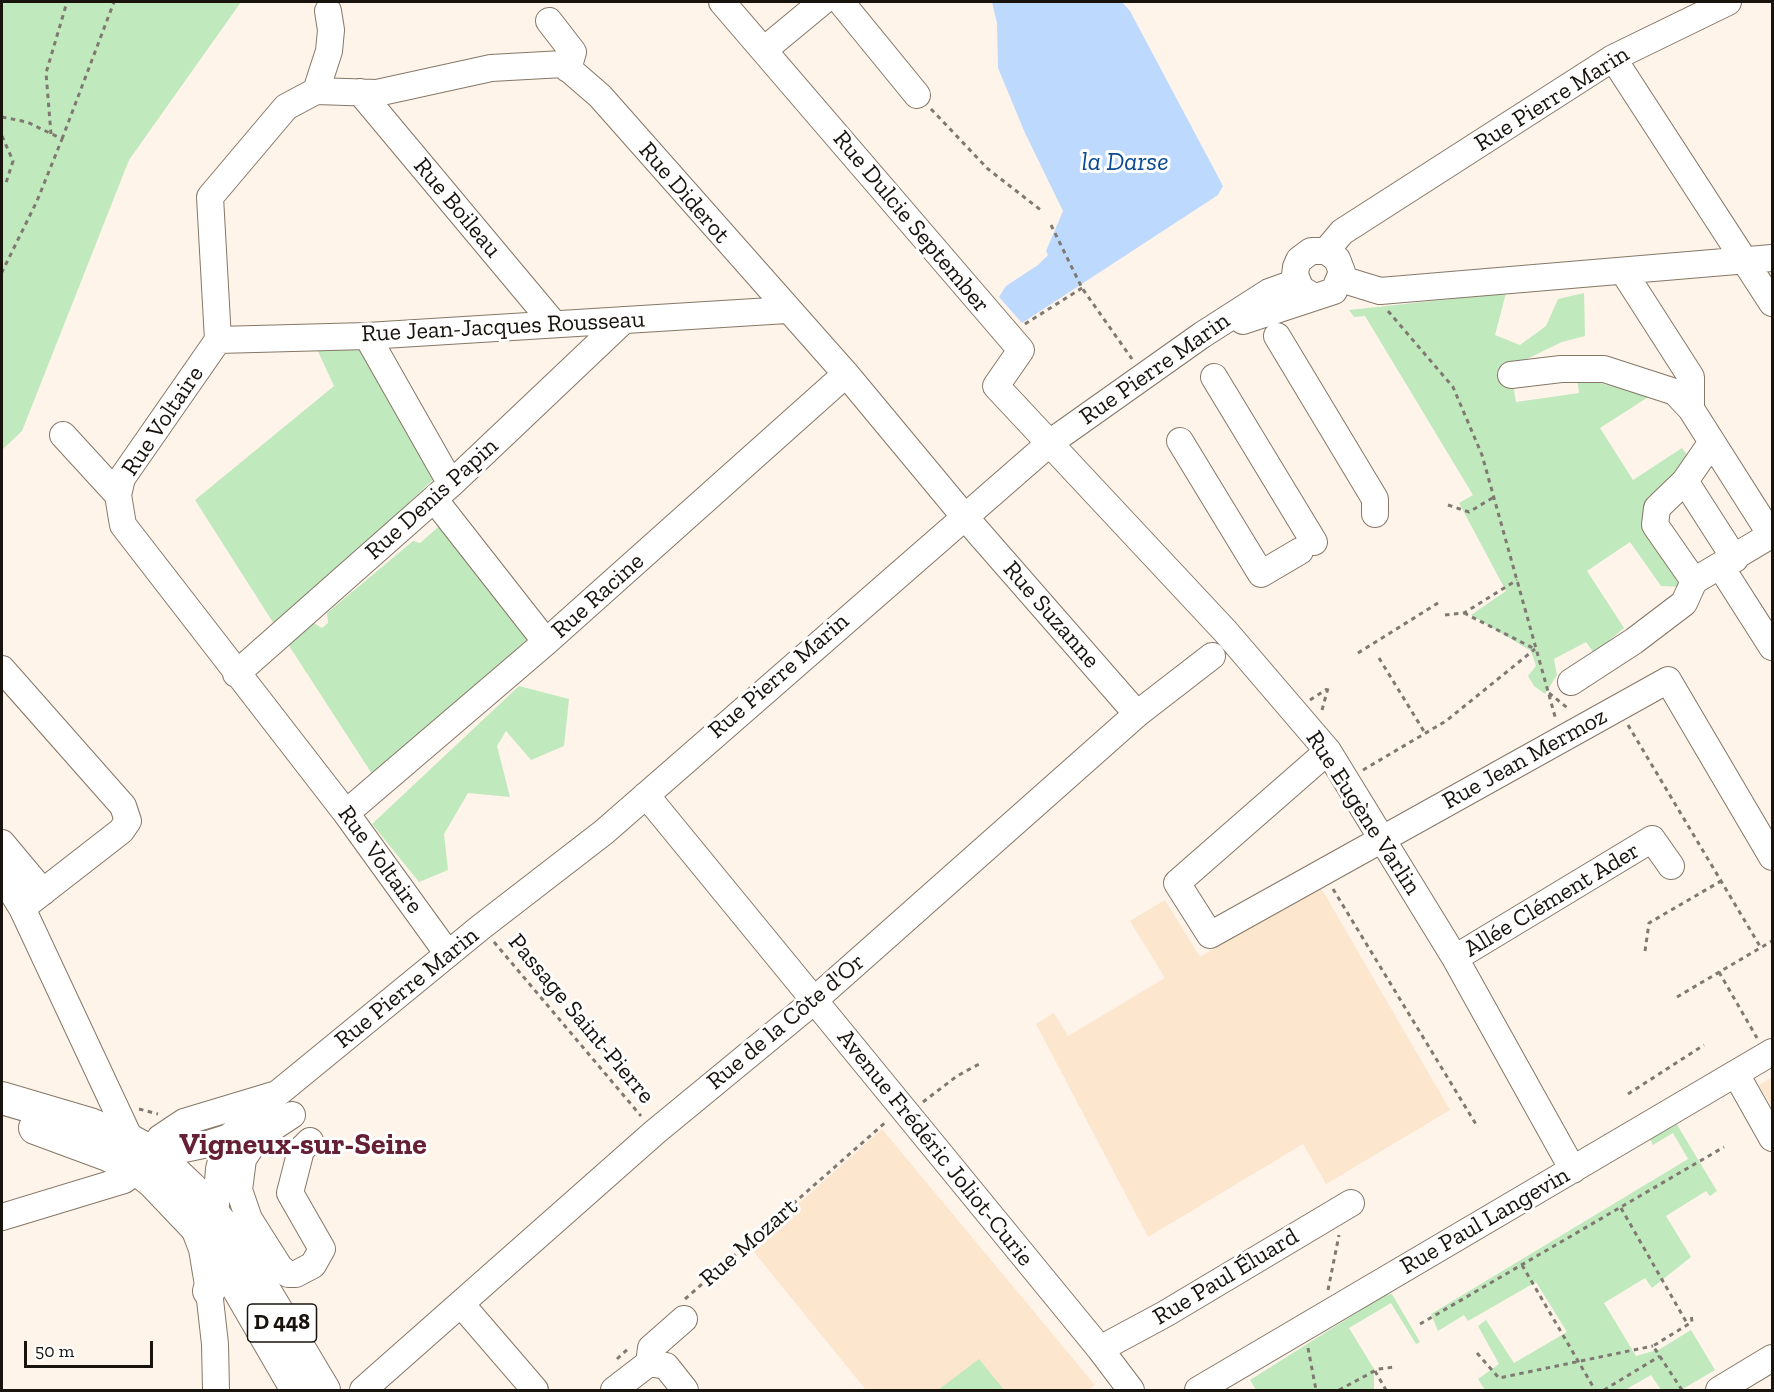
<!DOCTYPE html>
<html>
<head>
<meta charset="utf-8">
<style>
	body { margin:0 }
	#map { position:relative; width:1774px; height:1392px; overflow:hidden; background:#fef4e9; font-family:"Zilla Slab",serif }
	canvas { display:block }
	.frame { position:absolute; inset:0; border:3px solid #18130d; pointer-events:none }
	.scale { position:absolute; left:24px; top:1341px; width:129px; height:27px; box-sizing:border-box; border:3px solid #18130d; border-top:0; padding-left:8px; font-size:18px; line-height:21px; white-space:nowrap; color:#18130d; -webkit-text-stroke:4px #fff; paint-order:stroke }
</style>
</head>
<body>
<div id="map">
<canvas width="1774" height="1392"></canvas>
<div class="frame"></div>
<div class="scale">50 m</div>
</div>
<script>
const ctx = document.querySelector('canvas').getContext('2d');
ctx.lineJoin = 'round';
function paint(path, color) { ctx.fillStyle = color; ctx.fill(path, 'evenodd'); }
const poly = rows => new Path2D(rows.map(r => 'M' + r).join(''));
function strokePath(path, color, width, dash) { ctx.strokeStyle = color; ctx.lineWidth = width; ctx.lineCap = dash ? 'butt' : 'round'; ctx.setLineDash(dash || []); ctx.stroke(path); }
function drawText(font, color, halo, rows, align = 'center') {
  ctx.font = font + ' "Zilla Slab",serif'; ctx.lineWidth = 6; ctx.setLineDash([]); ctx.textBaseline = 'middle'; ctx.strokeStyle = halo; ctx.fillStyle = color; for (const [text, x, y, turn = 0] of rows) {
    ctx.save(); ctx.translate(x, y); ctx.rotate((+turn || 0) * Math.PI / 180); ctx.textAlign = isNaN(turn) ? turn : align; if (halo) ctx.strokeText(text, 0, 0); ctx.fillText(text, 0, 0); ctx.restore();
  }
}
paint(poly([
	[1317,881,1450,1110,1326,1184,1303,1144,1148,1237,1036,1024,1054,1013,1068,1036,1165,978,1130,921,1165,900,1200,957,1293,900],
	[1772,1078,1772,1107,1759,1085],
	[882,1129,1095,1385,1088,1390,866,1390,750,1247]
]), '#fce6ce');
paint(poly([
	[2,2,241,2,129,160,22,431,2,450],
	[1506,293,1495,335,1520,345,1546,326,1558,299,1584,293,1585,336,1562,342,1510,367,1516,402,1579,393,1577,377,1650,396,1600,428,1633,480,1682,448,1688,456,1652,500,1683,587,1661,586,1630,542,1587,571,1624,628,1594,653,1586,642,1554,659,1557,675,1545,694,1534,686,1528,676,1536,666,1531,651,1471,615,1506,591,1459,503,1473,495,1365,316,1354,317,1349,310],
	[360,343,437,476,403,508,407,511,359,547,274,624,195,500,334,386,315,345],
	[444,522,534,633,507,658,506,663,374,777,286,641,309,620,322,628,328,623,327,613,413,541,420,543],
	[519,686,569,699,564,746,531,760,506,731,497,746,510,797,468,793,444,834,448,870,419,882,372,824],
	[1676,1123,1717,1191,1710,1196,1706,1191,1666,1216,1691,1257,1652,1288,1645,1278,1604,1303,1636,1356,1660,1349,1691,1330,1715,1370,1681,1390,1661,1390,1651,1375,1625,1390,1485,1390,1478,1379,1499,1364,1478,1326,1486,1320,1514,1363,1567,1332,1536,1282,1468,1321,1464,1315,1438,1331,1431,1314,1688,1159,1673,1133,1653,1145,1649,1137],
	[1392,1294,1420,1342,1416,1344,1391,1303,1349,1328,1374,1369,1374,1390,1256,1390,1250,1380,1385,1295],
	[979,1359,1004,1390,938,1390]
]), '#c0e9be');
paint(poly([
	[992,2,1122,2,1130,11,1223,186,1218,195,1022,323,999,297,1006,286,1038,265,1048,255,1046,251,1063,211,1025,133,998,68,997,23]
]), '#bddafe');
const minor = poly([
	[722,2,1021,350,996,386,1226,632,1328,751,1455,958,1573,1170],
	[841,2,917,95],
	[328,11,331,30,329,51,316,91,286,107,210,197,218,340,122,478,118,495,123,525,346,813,448,954],
	[549,21,573,52,568,69],
	[764,50,822,2],
	[1613,58,1772,303],
	[316,91,377,93,491,68,563,64,600,96,846,374,964,516,1137,714],
	[360,92,554,324],
	[1326,251,1342,232,1613,58,1728,2],
	[1341,279,1380,291,1772,258],
	[1243,321,1334,291,1342,272,1337,259,1326,251,1311,251,1299,260,1296,267,1295,275,1301,289,1313,296],
	[367,336,451,484],
	[1277,336,1375,499,1375,514],
	[218,340,367,336,787,310],
	[1511,375,1561,369,1604,369,1675,392,1691,409],
	[1214,377,1314,542],
	[63,435,118,495],
	[1180,441,1261,574,1300,551],
	[1712,442,1685,481,1735,559],
	[1685,481,1657,508,1655,525,1694,581],
	[434,499,546,642],
	[1721,567,1772,647],
	[2,669,123,806,128,821,121,831,22,908],
	[236,674,451,484,624,320],
	[1571,682,1634,641,1684,603,1694,581,1771,535,1691,409,1691,377,1623,271],
	[1328,751,1177,883,1210,935,1668,680,1772,857],
	[646,795,1100,1349,1131,1390],
	[346,813,546,642,846,374],
	[2,843,43,892],
	[2,876,22,908,131,1141],
	[1455,958,1652,839,1671,866],
	[1736,1074,1772,1138],
	[277,1094,184,1122,160,1138,151,1152,165,1153,208,1144,227,1138,255,1118,277,1094,481,927,604,832,1051,442,1202,335,1269,292,1297,282],
	[292,1115,260,1136,251,1147,243,1159,239,1190,249,1219,280,1268,288,1274,296,1274,313,1265,322,1249,290,1193,301,1150,310,1141],
	[2,1217,124,1180,138,1170],
	[215,1217,219,1169,227,1138],
	[194,1228,202,1249,209,1291,215,1344,216,1390],
	[461,1304,535,1390],
	[1100,1349,1165,1314,1351,1203],
	[649,1363,651,1348,684,1319],
	[649,1363,666,1366,685,1390],
	[363,1390,655,1132,802,1011,1137,714,1212,656],
	[614,1390,649,1363],
	[1198,1390,1772,1052],
	[1719,1390,1772,1358]
]);
const major = poly([
	[2,1098,90,1124,131,1141,151,1152,172,1170,191,1188,232,1236,324,1390],
	[35,1128,108,1155,138,1170,153,1182,213,1245,297,1390],
	[209,1291,213,1281,229,1270,237,1270,246,1278]
]);
strokePath(minor, '#867767', 28);
strokePath(major, '#867767', 34);
strokePath(poly([
	[931,109,988,169,1042,211],
	[2,117,27,122,62,139,37,201,2,272],
	[51,134,46,73,67,2],
	[2,136,13,161,5,186],
	[62,139,114,2],
	[1051,225,1082,288,1132,359],
	[1388,311,1453,387,1482,455,1556,720],
	[1025,324,1082,288],
	[1448,505,1469,512,1494,497],
	[1464,613,1535,649],
	[1445,615,1464,613,1517,580],
	[1358,653,1438,603],
	[1379,658,1425,733],
	[1549,693,1570,710],
	[1310,700,1327,689],
	[1322,710,1328,688],
	[1628,725,1761,948],
	[1363,770,1446,721,1535,649],
	[1333,889,1477,1126],
	[494,942,641,1116],
	[1645,951,1649,923,1721,881],
	[1719,972,1757,1038],
	[1677,997,1772,941],
	[1628,1094,1704,1045],
	[923,1102,957,1076,981,1063],
	[139,1109,158,1114],
	[1621,1208,1688,1325],
	[1522,1265,1595,1390],
	[1328,1290,1339,1235],
	[685,1299,887,1121],
	[1420,1324,1724,1147],
	[1308,1348,1316,1390],
	[1477,1353,1499,1378,1653,1346],
	[617,1359,630,1347],
	[1375,1371,1386,1390],
	[1339,1390,1378,1369,1395,1367],
	[1604,1390,1660,1356],
	[1682,1390,1653,1346,1692,1322,1691,1313]
]), '#807971', 3, [4.5, 4.5]);
strokePath(minor, '#fff', 26);
strokePath(major, '#fff', 32);
for (const [x, y, w] of [
	[282,1323,69]
]) { const box = new Path2D(); box.roundRect(x - w / 2, y - 19, w, 38, 4.5); ctx.fillStyle = '#fff'; ctx.fill(box); strokePath(box, '#18130d', 1.5); }
drawText('bold 22px', '#18130d', null, [
	["D 448",282,1323]
]);
drawText('24px', '#18130d', '#fff', [
	["Rue Pierre Marin",1552,99,-32],
	["Rue Diderot",684,193,49],
	["Rue Boileau",457,208,50],
	["Rue Dulcie September",911,222,50],
	["Rue Jean-Jacques Rousseau",503,327,-3],
	["Rue Pierre Marin",1155,369,-35],
	["Rue Voltaire",163,421,-56],
	["Rue Denis Papin",432,499,-42],
	["Rue Racine",598,596,-42],
	["Rue Suzanne",1051,615,49],
	["Rue Pierre Marin",779,676,-41],
	["Rue Jean Mermoz",1525,759,-29],
	["Rue Eugène Varlin",1363,813,57],
	["Rue Voltaire",380,860,54],
	["Allée Clément Ader",1552,900,-31],
	["Rue Pierre Marin",407,988,-39],
	["Passage Saint-Pierre",581,1019,50],
	["Rue de la Côte d'Or",786,1022,-40],
	["Avenue Frédéric Joliot-Curie",935,1148,51],
	["Rue Paul Langevin",1485,1221,-30],
	["Rue Mozart",749,1243,-41],
	["Rue Paul Éluard",1226,1277,-31]
]);
drawText('italic 26px', '#0a4c90', '#fff', [
	["la Darse",1125,163]
]);
drawText('bold 30px', '#652035', '#fff', [
	["Vigneux-sur-Seine",303,1145]
]);
</script>
</body>
</html>
